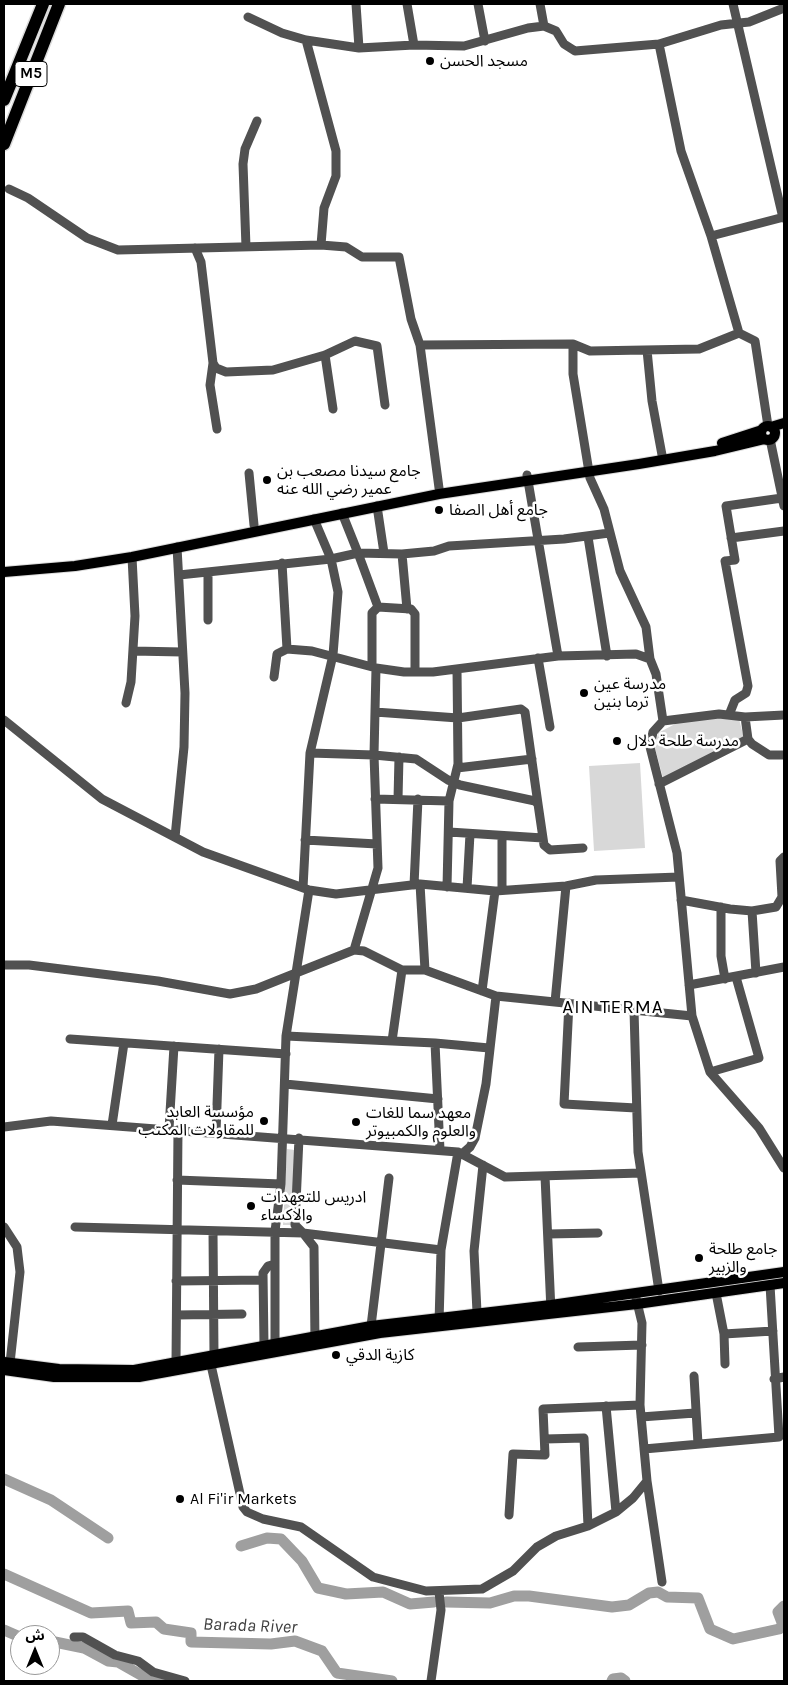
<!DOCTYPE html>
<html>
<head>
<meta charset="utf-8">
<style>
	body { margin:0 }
	#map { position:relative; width:788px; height:1685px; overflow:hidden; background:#fff; font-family:Karla,"Noto Sans Arabic",sans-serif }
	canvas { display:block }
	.frame { position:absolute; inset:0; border:5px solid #000; pointer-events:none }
	.north { position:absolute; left:10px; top:1625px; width:50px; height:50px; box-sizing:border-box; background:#fff; border:1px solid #999; border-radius:50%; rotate:0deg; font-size:14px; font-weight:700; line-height:20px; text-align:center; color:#000 }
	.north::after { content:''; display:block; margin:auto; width:18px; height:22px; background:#000; clip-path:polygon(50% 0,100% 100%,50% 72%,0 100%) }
</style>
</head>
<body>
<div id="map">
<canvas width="788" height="1685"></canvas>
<div class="frame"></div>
<div class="north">ش</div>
</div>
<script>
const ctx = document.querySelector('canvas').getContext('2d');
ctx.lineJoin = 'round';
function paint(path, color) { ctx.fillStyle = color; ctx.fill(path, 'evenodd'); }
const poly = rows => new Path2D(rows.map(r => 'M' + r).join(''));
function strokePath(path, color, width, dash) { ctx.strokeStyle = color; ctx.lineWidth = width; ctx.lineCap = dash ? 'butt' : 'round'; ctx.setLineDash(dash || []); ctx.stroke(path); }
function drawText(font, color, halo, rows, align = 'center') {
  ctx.font = font + ' Karla,"Noto Sans Arabic",sans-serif'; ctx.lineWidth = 5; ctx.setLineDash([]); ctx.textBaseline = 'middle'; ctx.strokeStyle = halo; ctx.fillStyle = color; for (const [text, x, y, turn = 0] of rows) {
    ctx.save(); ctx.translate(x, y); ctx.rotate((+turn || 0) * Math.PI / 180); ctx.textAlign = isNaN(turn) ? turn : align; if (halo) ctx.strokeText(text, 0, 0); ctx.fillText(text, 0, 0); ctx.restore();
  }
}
paint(poly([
	[719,718,739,719,744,738,663,778,655,748,658,733,677,723],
	[640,763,645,848,594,851,589,766],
	[287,1149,295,1150,291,1225,283,1225]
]), '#d8d8d8');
strokePath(poly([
	[4,1479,51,1500,108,1538],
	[241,1546,267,1538,281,1539,302,1561,318,1588,346,1594,383,1592,410,1604,434,1602],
	[4,1574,91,1613,128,1611,131,1623,156,1622,164,1629,191,1633,191,1642,271,1644,295,1641,322,1651,337,1673,392,1681],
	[446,1602,490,1603,514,1596,529,1596,612,1607,629,1605,649,1593,658,1592,667,1597,698,1598,710,1629,733,1639,779,1629,783,1625,778,1612,784,1606],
	[4,1630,20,1637],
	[50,1641,84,1648,108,1661,118,1662,148,1679,163,1681],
	[612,1681,613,1679,621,1678,625,1681]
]), '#9f9f9f', 11);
const major = poly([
	'761 433a7 7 0 1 1 14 0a7 7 0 1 1-14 0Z',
	[771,427,784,423],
	[722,443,762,430],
	[4,572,75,566,132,557,439,494,639,464,715,451,765,439],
	[4,1362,59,1369,134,1370,371,1326,551,1305,784,1272],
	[4,1370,54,1377,139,1377,380,1333,637,1304,784,1283]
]);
const highway = poly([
	[4,100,43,4],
	[4,144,59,4]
]);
strokePath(major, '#dbdbdb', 12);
strokePath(highway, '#dbdbdb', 15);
strokePath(poly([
	[356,4,359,48],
	[407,4,414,45],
	[478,4,485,41],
	[540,4,544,26],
	[733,4,783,218],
	[248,17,282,33,306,40,359,48,414,45,464,46,528,28,544,26,556,31,564,44,575,51,659,44,721,25,749,22,784,8],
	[306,40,336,151,336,176,324,208,321,245],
	[9,189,28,198,87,238,118,250,321,245,346,247,362,257,399,257,411,319,420,345,573,344,590,351,699,349,739,333,711,236,681,151,659,44],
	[711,236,784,217],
	[246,247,243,164,245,149,257,121],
	[195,248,201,262,213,363,210,385,217,429],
	[739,333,755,341,768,426],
	[573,344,573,374,590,478,604,509,620,571,646,627,650,659],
	[420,345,439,488],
	[647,350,652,401,662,455],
	[325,355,333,409],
	[213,363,216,368,226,372,273,370,325,355,355,341,377,346,385,405],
	[770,439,784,506],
	[249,473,254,525],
	[527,475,558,656],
	[377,506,384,553],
	[588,537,607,656],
	[731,538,784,531],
	[402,554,407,609],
	[282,563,287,649],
	[208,573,208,620],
	[179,575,331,559,358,553,342,513],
	[378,607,358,553,402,554,434,551,449,546,564,539,609,533],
	[133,651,182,652],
	[538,658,550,727],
	[372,666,372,613,378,607,411,609,415,614,415,672],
	[376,668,374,755,416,759,448,780,460,785,535,801,538,804,544,845,550,850,583,848],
	[274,677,277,654,287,649,312,651,376,668,404,672,433,672,558,656,636,654,650,659,656,674,663,721,653,732,650,747,677,853,692,1016,710,1072,759,1128,784,1168],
	[126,703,131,682,135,616,132,557],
	[375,712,458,718,521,709,525,712,538,804],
	[729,715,735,700,746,693,748,686,725,561,735,560,726,506,782,498],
	[745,717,748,739,752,744,769,755,784,755],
	[4,720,102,799,203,852,309,890,336,894,420,884,495,891,566,886,596,880,679,877],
	[663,721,719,714,745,717,784,715],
	[457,768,532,759],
	[659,784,748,739],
	[375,799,449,801],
	[398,799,399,757],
	[449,832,543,838],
	[502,836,502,890],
	[175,837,184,747,185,693,177,547],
	[305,840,377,844],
	[420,884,425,970,496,996,692,1016],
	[414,885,418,799],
	[447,887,449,801,458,764,457,669],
	[303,888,310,753,333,655,338,592,331,559,314,519],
	[467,888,470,834],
	[681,900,730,909,752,911,776,907,782,897,780,861,784,857],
	[721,907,721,956,725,979],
	[752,911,756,973],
	[354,950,364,951,402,970,425,970],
	[4,965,29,965,158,981,230,994,256,989,296,973,309,890],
	[689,985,784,967],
	[482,991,495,891],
	[555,1002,566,886],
	[569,1003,564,1104,636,1108],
	[634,1010,638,1152,659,1291],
	[286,1036,435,1043,489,1048],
	[70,1039,286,1054],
	[392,1041,402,970],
	[435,1043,440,1150],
	[710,1072,759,1058,736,977],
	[285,1084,438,1099],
	[112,1125,124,1043],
	[4,1127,51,1121,458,1152,505,1177,641,1173],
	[169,1129,174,1046],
	[216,1133,219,1049],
	[299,1138,295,1225,303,1233,441,1250],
	[462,1154,470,1147,475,1138,486,1084,496,996],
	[545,1176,551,1311],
	[177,1180,281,1184],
	[4,1227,17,1247,20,1272,10,1363],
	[75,1227,303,1233,314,1247,315,1344],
	[213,1231,214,1355],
	[548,1234,598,1233],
	[176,1281,263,1280],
	[716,1293,724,1334,725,1364],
	[477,1312,474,1251,483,1165],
	[177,1315,242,1314],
	[439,1323,441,1250,458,1152],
	[371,1326,389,1178],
	[724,1334,773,1331],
	[264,1345,263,1273,268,1266,275,1264],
	[578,1347,642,1345],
	[275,1350,275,1231,281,1184,286,1036,296,973,354,950,378,868,374,755,310,753],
	[176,1362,178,1130],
	[211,1365,243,1507,247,1512,263,1519,301,1527,373,1577,426,1591,482,1589,513,1571,537,1547,556,1536,588,1526,616,1512,633,1498,647,1481,640,1405,642,1323,636,1298],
	[694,1376,698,1444],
	[774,1379,784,1377],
	[606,1406,616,1512],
	[641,1417,695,1413],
	[545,1439,584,1438,588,1526],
	[644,1449,779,1437,770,1285],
	[647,1481,662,1582],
	[509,1515,513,1454,545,1455,543,1409,640,1405],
	[74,1637,83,1637,115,1655,138,1661,153,1672,185,1681],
	[431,1681,441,1610,439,1592]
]), '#515151', 9);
strokePath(major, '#000', 10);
strokePath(highway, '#000', 12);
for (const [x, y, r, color] of [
	[430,61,5,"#000"],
	[267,480,5,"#000"],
	[439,510,5,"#000"],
	[584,693,5,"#000"],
	[617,741,5,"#000"],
	[264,1121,5,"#000"],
	[356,1122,5,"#000"],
	[251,1206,5,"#000"],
	[699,1258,5,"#000"],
	[336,1355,5,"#000"],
	[180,1499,5,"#000"]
]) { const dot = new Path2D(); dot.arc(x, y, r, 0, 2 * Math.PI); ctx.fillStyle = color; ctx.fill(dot); strokePath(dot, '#fff', 2); }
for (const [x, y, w] of [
	[31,74,32]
]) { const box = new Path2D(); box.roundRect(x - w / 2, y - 12.5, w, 25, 4); ctx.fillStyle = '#fff'; ctx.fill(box); strokePath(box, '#000', 1); }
drawText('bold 15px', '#000', null, [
	["M5",31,74]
]);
drawText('16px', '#000', '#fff', [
	["مسجد الحسن",440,61],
	["جامع سيدنا مصعب بن",277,471],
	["عمير رضي الله عنه",277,489],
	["جامع أهل الصفا",449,510],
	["مدرسة عين",594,684],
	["ترما بنين",594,702],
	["مدرسة طلحة دلال",627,741],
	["مؤسسة العابد",254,1112,"right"],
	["للمقاولات المكتب",254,1130,"right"],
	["معهد سما للغات",366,1113],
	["والعلوم والكمبيوتر",366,1131],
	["ادريس للتعهدات",261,1197],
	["والاكساء",261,1215],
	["جامع طلحة",709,1249],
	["والزبير",709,1267],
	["كازية الدقي",346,1355],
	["Al Fi'ir Markets",190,1499]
], 'left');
drawText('italic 18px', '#404040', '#fff', [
	["Barada River",250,1626,2]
]);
ctx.letterSpacing = '1px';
drawText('19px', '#000', '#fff', [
	["AIN TERMA",613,1008]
]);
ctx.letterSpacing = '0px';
</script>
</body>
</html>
